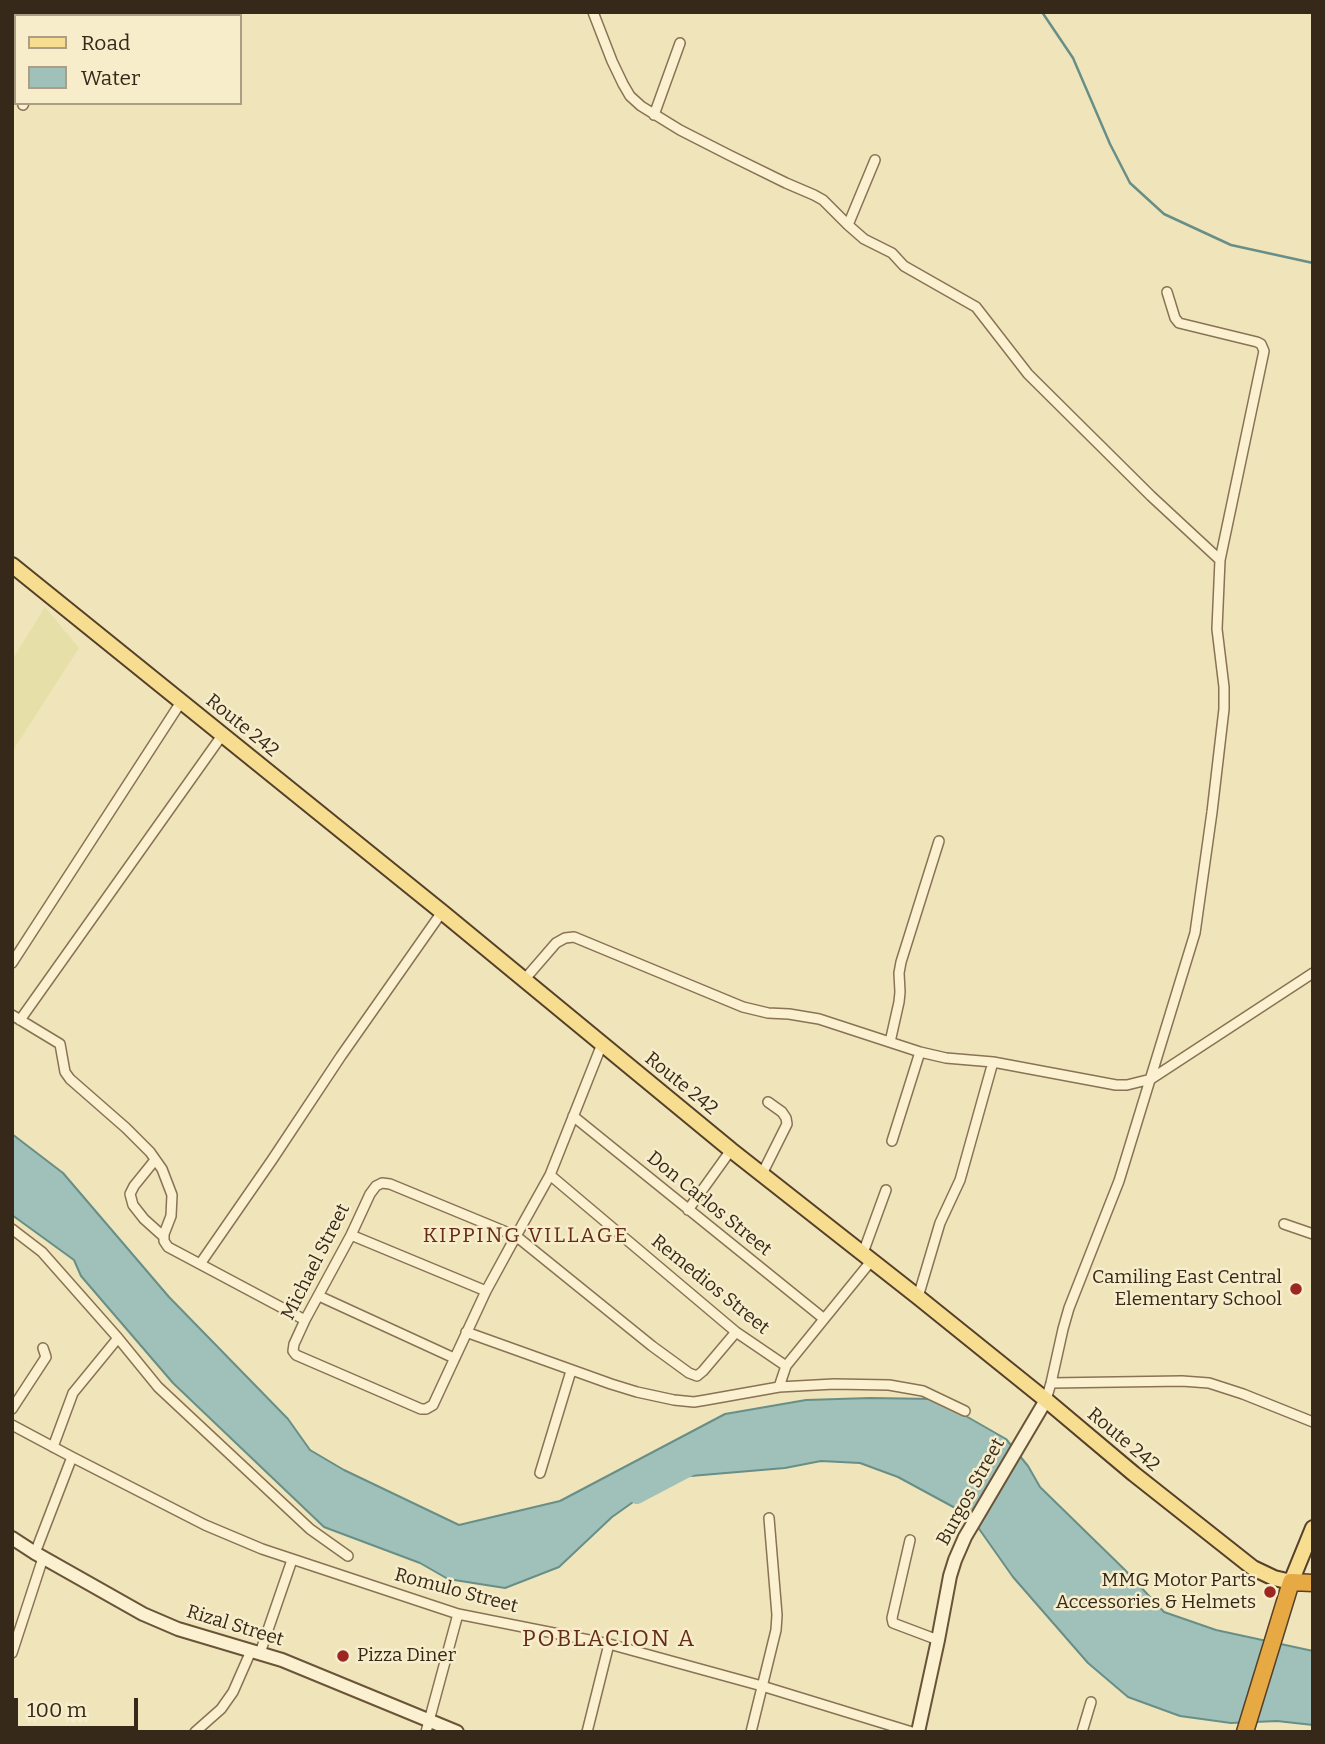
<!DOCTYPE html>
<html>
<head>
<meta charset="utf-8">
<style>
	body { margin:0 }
	#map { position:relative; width:1325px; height:1744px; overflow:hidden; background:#f0e4bb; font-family:Bitter,serif }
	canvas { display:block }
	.frame { position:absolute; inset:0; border:14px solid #36291a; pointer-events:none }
	.legend { position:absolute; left:14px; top:14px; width:228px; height:91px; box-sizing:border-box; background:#f7edcb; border:2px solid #aa9f84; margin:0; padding:9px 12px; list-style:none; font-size:21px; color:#36291a }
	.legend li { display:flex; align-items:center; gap:14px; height:35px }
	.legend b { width:35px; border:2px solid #aa9f84 }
	.scale { position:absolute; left:14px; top:1698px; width:124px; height:32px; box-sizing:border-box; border:4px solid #36291a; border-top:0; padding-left:9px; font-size:21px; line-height:24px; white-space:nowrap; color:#36291a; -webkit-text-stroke:5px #f7edcb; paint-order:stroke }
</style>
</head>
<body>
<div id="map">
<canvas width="1325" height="1744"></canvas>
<div class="frame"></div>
<ul class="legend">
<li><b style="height:9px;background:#f7dd8f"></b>Road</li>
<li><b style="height:19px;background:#a0c1b9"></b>Water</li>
</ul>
<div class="scale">100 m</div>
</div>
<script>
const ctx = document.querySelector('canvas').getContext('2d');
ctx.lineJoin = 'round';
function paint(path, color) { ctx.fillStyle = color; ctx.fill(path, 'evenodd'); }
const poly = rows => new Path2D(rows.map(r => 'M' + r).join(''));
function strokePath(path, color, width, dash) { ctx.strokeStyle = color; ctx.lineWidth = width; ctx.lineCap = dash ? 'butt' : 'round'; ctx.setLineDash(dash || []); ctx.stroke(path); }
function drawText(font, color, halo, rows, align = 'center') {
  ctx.font = font + ' Bitter,serif'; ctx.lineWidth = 5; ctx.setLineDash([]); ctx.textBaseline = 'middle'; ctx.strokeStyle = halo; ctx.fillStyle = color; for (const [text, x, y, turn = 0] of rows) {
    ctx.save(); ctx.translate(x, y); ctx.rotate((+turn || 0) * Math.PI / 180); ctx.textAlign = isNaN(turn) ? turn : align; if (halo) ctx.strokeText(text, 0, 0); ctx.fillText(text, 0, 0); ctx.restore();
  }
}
paint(poly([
	[45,607,79,648,12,752,12,660]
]), '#e6e0a8');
const water = poly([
	[12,1134,63,1173,169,1297,288,1419,310,1450,344,1470,459,1525,560,1501,725,1414,806,1400,870,1398,936,1399,1006,1439,1028,1466,1040,1487,1124,1569,1164,1612,1216,1630,1313,1651,1313,1725,1277,1721,1231,1723,1180,1716,1128,1697,1088,1663,1013,1577,970,1516,898,1477,860,1463,821,1461,785,1468,667,1478,612,1517,559,1567,505,1588,448,1579,420,1563,324,1527,173,1383,81,1276,74,1260,12,1215,12,1134]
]);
paint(water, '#a0c1b9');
strokePath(water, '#678f87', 2);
strokePath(poly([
	[1042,12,1073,58,1110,144,1130,183,1164,214,1231,245,1313,263]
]), '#678f87', 2.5);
strokePath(poly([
	[637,1496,692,1467]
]), '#a0c1b9', 16);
const street = poly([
	[26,12,34,16],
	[593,12,612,61,623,84,630,96,641,106,680,130,729,155,786,183,814,195,823,200,848,225,864,239,892,253,904,266,976,307,1028,374,1151,496,1220,560],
	[56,16,58,12],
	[12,42,16,44],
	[12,79,16,80],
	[23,105,24,103],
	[654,115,680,43],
	[848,225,875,160],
	[12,963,181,702],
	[524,980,556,943,565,938,574,937,743,1007,768,1013,789,1014,819,1019,920,1052,946,1058,993,1062,1116,1085,1127,1085,1151,1079,1313,973],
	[12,1015,60,1044,65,1072,70,1079,126,1128,150,1152,162,1169,172,1195,171,1216,164,1234,164,1241,168,1247,305,1320],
	[20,1020,223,734],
	[890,1042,899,1002,900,992,899,973,901,962,939,841],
	[602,1044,550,1175,516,1236,486,1291,433,1405,426,1409,421,1409,296,1355,293,1351,294,1344,305,1320,351,1235,370,1194,376,1186,382,1183,390,1184,516,1236,652,1346,689,1373,697,1376,703,1371,736,1332],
	[573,1116,823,1318],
	[892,1141,920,1052],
	[155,1160,134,1186,130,1194,133,1205,144,1219,164,1237],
	[762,1174,787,1124,786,1118,782,1112,768,1102],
	[550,1175,736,1332,786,1366],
	[688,1210,731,1150],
	[1284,1224,1313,1234],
	[12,1229,42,1252,118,1338,158,1387,310,1529,348,1556],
	[351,1235,486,1291],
	[863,1253,886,1190],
	[200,1264,272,1160,341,1056,442,912],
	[319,1296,454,1358],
	[918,1297,940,1223,960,1180,993,1062],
	[466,1332,611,1384,637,1392,674,1400,694,1402,706,1400,779,1387,834,1384,889,1385,923,1391,965,1411],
	[1051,1383,1182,1381,1209,1383,1243,1394,1313,1422],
	[779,1387,786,1366,872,1260],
	[1046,1400,1051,1383,1063,1329,1069,1308,1119,1181,1195,933,1212,812,1224,709,1224,687,1217,629,1220,560,1264,351,1261,344,1257,342,1179,323,1175,318,1167,292],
	[12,1409,46,1357,43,1348],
	[12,1425,72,1457,205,1525,262,1549,458,1614,609,1644,762,1686,912,1732],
	[53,1447,73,1393,118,1338],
	[540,1473,571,1371],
	[910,1540,892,1618,893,1623,938,1640],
	[35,1553,72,1457],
	[12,1653,43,1558],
	[260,1653,292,1560],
	[195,1732,221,1709,233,1692,251,1651],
	[426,1732,458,1614],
	[587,1732,609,1644],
	[751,1732,776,1630,777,1615,769,1518],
	[1082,1732,1091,1702]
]);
const secondary = poly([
	[12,1538,35,1553,143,1614,178,1629,282,1660,457,1732],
	[918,1732,938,1640,950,1576,955,1560,965,1537,1046,1400]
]);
const primary = poly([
	[12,565,442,912,731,1150,918,1297,1046,1400,1134,1474,1253,1568,1274,1578,1291,1582,1313,1528]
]);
const highway = poly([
	[1245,1732,1291,1582,1313,1583]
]);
strokePath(street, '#887354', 12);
strokePath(secondary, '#6a5438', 16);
strokePath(primary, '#554029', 18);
strokePath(highway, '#554029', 19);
strokePath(street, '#fbf0cf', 9);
strokePath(secondary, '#fbf0cf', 12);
strokePath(primary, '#f7dd8f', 14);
strokePath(highway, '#e7a944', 16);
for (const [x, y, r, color] of [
	[1296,1289,7,"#9b2720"],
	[1270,1592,7,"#9b2720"],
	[343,1656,7,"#9b2720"]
]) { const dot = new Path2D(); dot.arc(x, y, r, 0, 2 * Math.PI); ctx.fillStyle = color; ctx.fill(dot); strokePath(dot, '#f7edcb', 2.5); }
drawText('19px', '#36291a', '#f7edcb', [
	["Route 242",242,726,39],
	["Route 242",681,1084,39],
	["Don Carlos Street",709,1204,39],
	["Michael Street",316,1262,-63],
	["Remedios Street",710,1285,39],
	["Route 242",1123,1440,40],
	["Burgos Street",971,1492,-61],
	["Romulo Street",456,1591,15],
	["Rizal Street",235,1626,17]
]);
drawText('19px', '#36291a', '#f7edcb', [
	["Camiling East Central",1282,1278],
	["Elementary School",1282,1300],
	["MMG Motor Parts",1256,1581],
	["Accessories & Helmets",1256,1603],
	["Pizza Diner",357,1656,"left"]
], 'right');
ctx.letterSpacing = '2px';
drawText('21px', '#662c17', '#f7edcb', [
	["KIPPING VILLAGE",526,1236]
]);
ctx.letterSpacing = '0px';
ctx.letterSpacing = '2px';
drawText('23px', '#662c17', '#f7edcb', [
	["POBLACION A",609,1640]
]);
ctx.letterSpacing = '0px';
</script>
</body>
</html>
